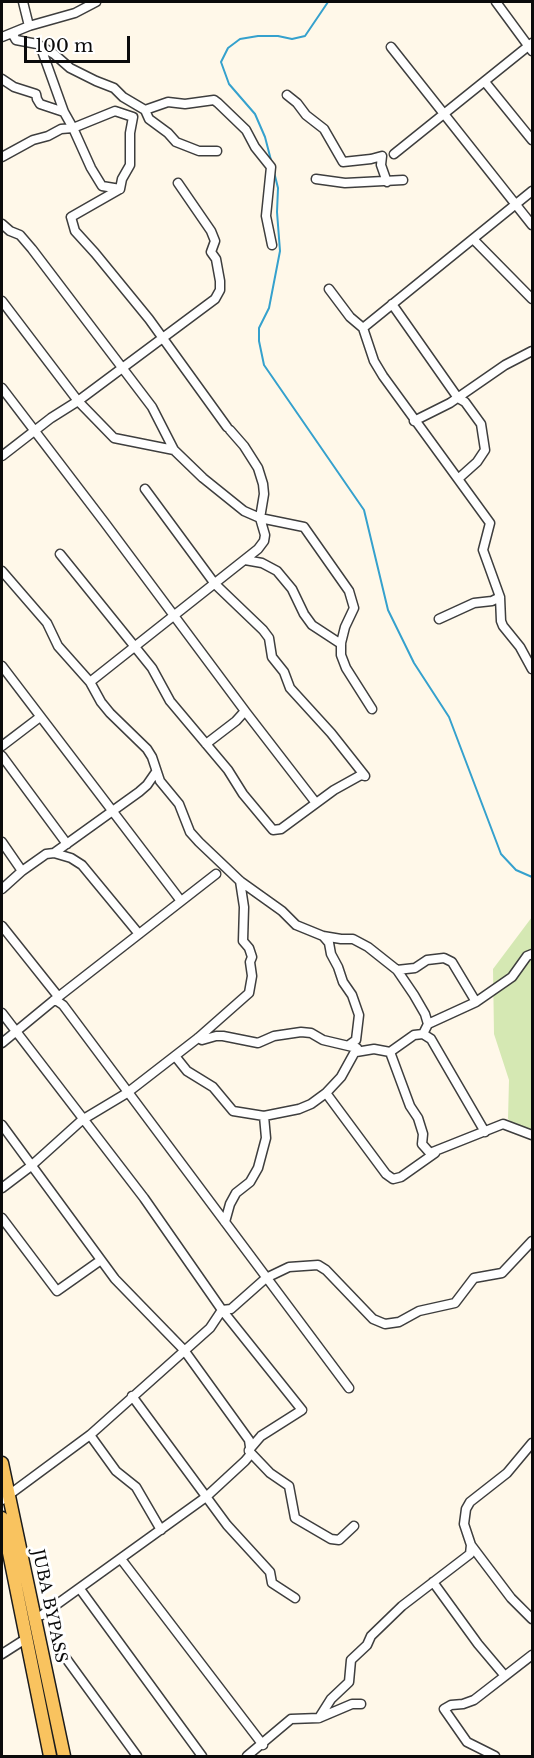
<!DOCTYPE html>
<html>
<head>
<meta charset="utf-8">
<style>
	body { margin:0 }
	#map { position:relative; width:534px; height:1758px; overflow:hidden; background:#fff8e9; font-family:"Libre Baskerville",serif }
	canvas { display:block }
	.frame { position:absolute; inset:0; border:3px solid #0b0b0b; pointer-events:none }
	.scale { position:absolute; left:24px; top:36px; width:106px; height:27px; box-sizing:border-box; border:3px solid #0b0b0b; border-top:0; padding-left:8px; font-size:18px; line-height:21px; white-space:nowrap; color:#0b0b0b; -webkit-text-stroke:4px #fff; paint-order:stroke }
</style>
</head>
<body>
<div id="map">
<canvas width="534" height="1758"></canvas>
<div class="frame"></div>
<div class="scale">100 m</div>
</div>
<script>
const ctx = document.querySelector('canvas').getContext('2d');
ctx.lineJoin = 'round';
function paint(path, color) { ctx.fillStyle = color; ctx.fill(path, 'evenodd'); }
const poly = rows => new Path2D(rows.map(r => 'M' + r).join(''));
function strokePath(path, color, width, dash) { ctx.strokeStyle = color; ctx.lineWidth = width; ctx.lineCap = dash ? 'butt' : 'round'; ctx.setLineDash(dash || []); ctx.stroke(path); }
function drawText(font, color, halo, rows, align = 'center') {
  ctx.font = font + ' "Libre Baskerville",serif'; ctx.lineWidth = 6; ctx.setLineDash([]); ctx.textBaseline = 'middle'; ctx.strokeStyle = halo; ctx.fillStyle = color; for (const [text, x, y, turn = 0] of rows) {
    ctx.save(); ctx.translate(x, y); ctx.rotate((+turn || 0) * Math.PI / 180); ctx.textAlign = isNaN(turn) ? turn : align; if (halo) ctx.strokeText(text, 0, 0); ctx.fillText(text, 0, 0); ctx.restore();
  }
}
paint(poly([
	[532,917,532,1141,508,1119,509,1080,494,1034,493,969]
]), '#d5e8b3');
strokePath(poly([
	[272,164,265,137,255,114,229,84,221,62,228,48,240,39,258,36,278,36,292,39,305,36,328,2],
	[274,172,278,188,277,212,280,251,269,308,259,328,259,341,264,365,364,510,388,610,414,663,449,717,501,854,516,870,532,877]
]), '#35a1cd', 2);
const street = poly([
	[23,2,29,26],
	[496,2,532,51],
	[12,33,16,40,37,44,54,54,70,68,96,81,114,88,123,97,145,110,168,102,185,104,214,100,218,103,246,130,255,147,271,167,266,216,272,245],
	[2,37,29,26,75,13,96,2],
	[391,47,532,225],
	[41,48,64,112,73,128,115,111,133,117,130,133,130,165,122,179,120,189,71,217,75,231,95,253,149,319,227,427],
	[2,79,14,87,36,94,37,99,40,104,64,112],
	[485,82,532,140],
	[287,95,297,103,306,115,324,129,343,162,371,159,382,156,381,165,387,182],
	[145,110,149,119,168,133,176,142,199,151,217,151],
	[394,154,532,43],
	[2,157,33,140,48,136,61,129,73,128,91,168,102,186,120,189],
	[316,179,345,183,403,180],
	[2,224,10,231,20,235,32,249,152,407,174,450],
	[473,239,532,299],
	[329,289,350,317,363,328,374,361,383,376,458,479],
	[2,301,78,401,215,299,220,290,220,281,216,259,211,252,215,241,211,231,178,183],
	[392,304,458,398,465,402,481,424,485,450,477,462,458,479,490,523,483,550,500,597,501,621,503,626,520,647,532,669],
	[363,328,532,191],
	[2,388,105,523,245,711,236,721,206,744],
	[414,421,450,403,505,365,532,351],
	[2,456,51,418,78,401,114,438,174,450,203,478,244,511,260,518,304,527,349,591,354,608,345,627,341,643,341,655,346,668,372,709],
	[60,554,152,668,170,701,228,770,243,794,273,830,281,829,334,790,361,775,365,776,331,733,290,688,284,672,272,657,269,638,263,630,215,584,145,489],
	[245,560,262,563,277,571,292,589,304,614,312,625,341,644],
	[2,571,47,623,58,646,90,682,101,702,110,713,147,749,152,757,160,781,179,804,190,832,199,842,240,881,282,911,296,925,323,936,341,939,353,939,368,947,397,970,414,995,425,1014,428,1024],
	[439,619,474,603,492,601,500,597],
	[2,666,181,901],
	[90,682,258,549,264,541,265,535,260,518,264,494,263,484,258,468,244,446,230,430],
	[245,711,316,803],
	[2,746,40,717],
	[2,756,67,844],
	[2,842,22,871],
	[54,853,139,792,147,785,156,772],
	[2,889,22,871,46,854,54,853,71,858,82,865,139,934],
	[2,926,57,995],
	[323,936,329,943,331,954,338,967,343,982,352,995,359,1015,356,1040,349,1045],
	[397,970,415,968,427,960,444,958,452,962,476,1002],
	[53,1001,216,874],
	[2,1013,144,1198,222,1310,302,1410,261,1436,249,1450],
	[423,1034,428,1024,476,1002,512,977,527,956,532,954],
	[2,1043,53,1001,57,1001,63,1005,349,1388],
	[356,1052,374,1049,390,1052,414,1035,423,1034,431,1039,485,1132],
	[390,1052,410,1106,418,1118,423,1134,422,1144,430,1153,503,1124,532,1135],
	[175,1056,187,1071,213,1087,233,1111,264,1116,299,1109,311,1104,326,1093,341,1077,357,1048,323,1040,311,1033,301,1032,274,1036,258,1043,223,1036,216,1036,202,1040,198,1038],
	[326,1093,386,1174,393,1179,401,1177,435,1153],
	[2,1125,115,1279,184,1350,249,1440,250,1447,250,1455,245,1461,206,1497,42,1615],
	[2,1188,31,1166,82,1120,127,1093,198,1038,249,993,252,976,250,962,252,957,249,948,243,941,244,907,240,881],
	[2,1218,57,1291,101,1260],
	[225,1222,230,1204,236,1193,250,1182,258,1168,266,1138,264,1116],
	[132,1396,227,1525,270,1572,272,1583,295,1598],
	[90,1435,116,1471,136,1487,161,1530],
	[249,1451,270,1473,289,1486,295,1518,331,1539,339,1540,354,1526],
	[2,1500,90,1435,210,1328,222,1310,231,1309,266,1278,289,1267,318,1265,326,1270,373,1319,385,1324,399,1322,419,1311,455,1303,474,1278,502,1273,532,1241],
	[471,1545,511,1598,532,1619],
	[121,1559,263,1745],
	[433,1582,478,1644,505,1676],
	[80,1589,202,1756],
	[2,1654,27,1638],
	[65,1657,137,1756],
	[319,1718,331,1699,349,1682,351,1660,367,1645,371,1636,402,1606,470,1554,471,1545,464,1524,466,1509,470,1502,507,1473,532,1443],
	[247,1756,291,1719,319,1718,352,1704,361,1704],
	[495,1756,467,1742,444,1709,451,1705,463,1704,474,1700,532,1655]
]);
const primary = poly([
	[2,1463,64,1756],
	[2,1518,50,1756]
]);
strokePath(street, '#3e3e3e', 11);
strokePath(primary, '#1c1c1c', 15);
strokePath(street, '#fff', 8);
strokePath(primary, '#f9c35f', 12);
drawText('16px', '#0b0b0b', '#fff', [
	["JUBA BYPASS",49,1606,78]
]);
</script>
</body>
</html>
